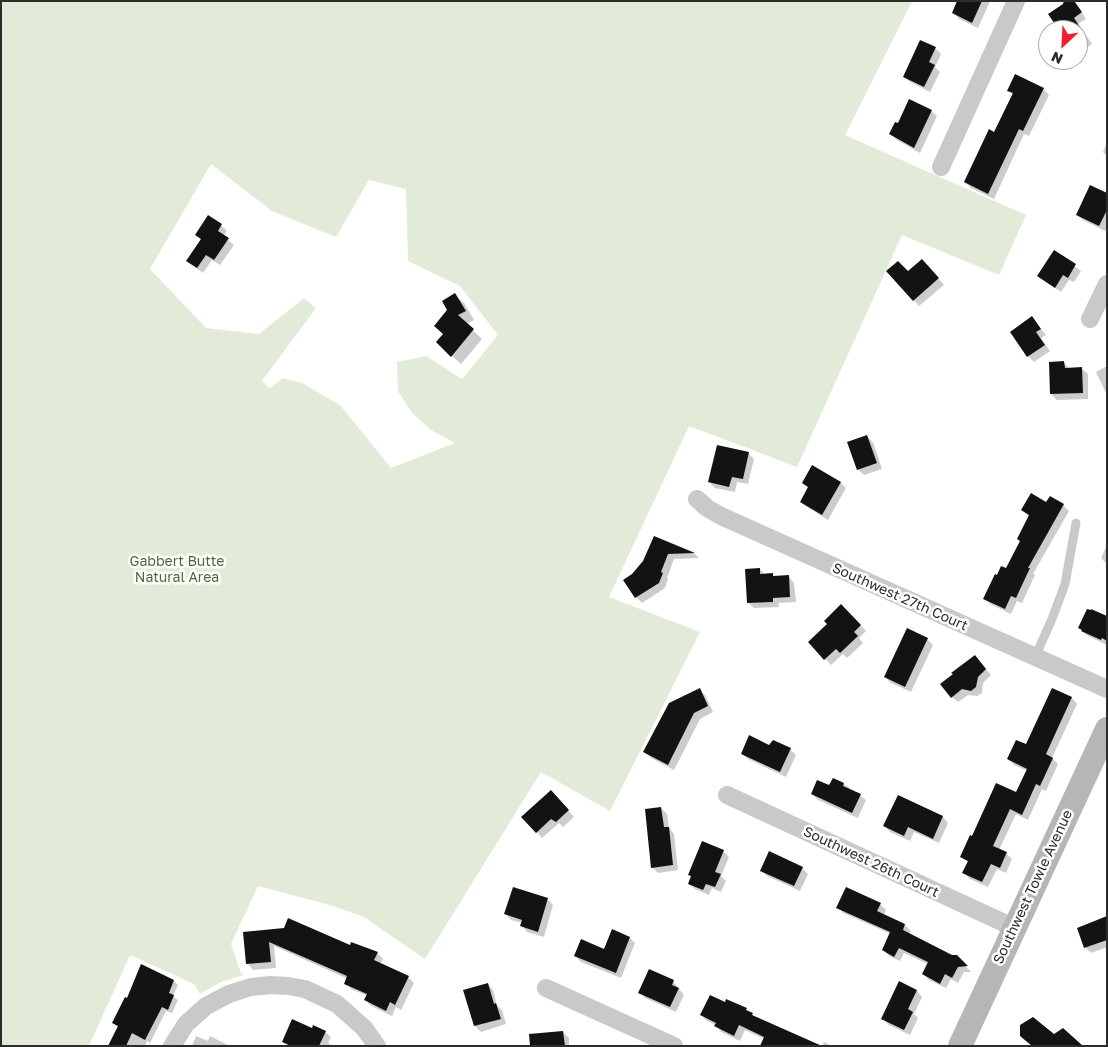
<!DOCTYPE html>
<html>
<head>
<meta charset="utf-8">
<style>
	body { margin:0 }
	#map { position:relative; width:1108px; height:1047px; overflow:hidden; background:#fff; font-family:"Golos Text",sans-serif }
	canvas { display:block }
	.frame { position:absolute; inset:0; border:2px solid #2c2c2c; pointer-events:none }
	.north { position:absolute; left:1038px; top:20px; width:50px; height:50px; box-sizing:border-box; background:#fff; border:1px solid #ababab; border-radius:50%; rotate:205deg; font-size:14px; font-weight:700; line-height:20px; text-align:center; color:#2c2c2c }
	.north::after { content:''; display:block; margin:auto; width:18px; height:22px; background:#f31d2e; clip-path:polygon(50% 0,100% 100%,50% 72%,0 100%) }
</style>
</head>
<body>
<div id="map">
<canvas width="1108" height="1047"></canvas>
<div class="frame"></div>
<div class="north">N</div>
</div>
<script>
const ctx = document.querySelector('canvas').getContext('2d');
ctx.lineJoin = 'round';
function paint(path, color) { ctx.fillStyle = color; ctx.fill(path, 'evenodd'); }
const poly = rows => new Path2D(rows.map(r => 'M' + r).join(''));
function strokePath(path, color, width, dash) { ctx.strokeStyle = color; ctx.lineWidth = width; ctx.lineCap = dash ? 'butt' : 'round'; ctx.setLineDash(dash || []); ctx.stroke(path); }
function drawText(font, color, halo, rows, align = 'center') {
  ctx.font = font + ' "Golos Text",sans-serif'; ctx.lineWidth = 5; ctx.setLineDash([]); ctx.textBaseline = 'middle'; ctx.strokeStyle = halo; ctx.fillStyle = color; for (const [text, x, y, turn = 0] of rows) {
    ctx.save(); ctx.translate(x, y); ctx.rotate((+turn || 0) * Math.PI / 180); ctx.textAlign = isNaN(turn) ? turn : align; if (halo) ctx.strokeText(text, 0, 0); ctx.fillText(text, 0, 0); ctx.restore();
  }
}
paint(poly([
	[1,1,912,1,845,135,1026,215,999,275,902,235,797,467,689,426,609,597,700,632,610,811,541,772,425,959,364,917,330,905,258,886,231,944,241,973,244,975,221,982,200,994,194,984,130,955,89,1046,1,1046],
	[211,164,272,211,336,237,369,180,406,189,408,261,460,286,498,335,462,379,426,356,397,362,398,391,412,413,431,430,455,443,391,468,340,405,302,383,283,378,270,388,262,381,316,308,304,298,259,334,206,328,150,269]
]), '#e2ebd7');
paint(poly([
	[955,1,990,1,978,28,959,19,954,13,958,4],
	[1065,1,1075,1,1086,19,1078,24,1092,44,1078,54,1078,30,1061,30],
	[1048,39,1048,55,1040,44],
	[935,48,941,54,935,67,940,72,930,92,910,82,904,77],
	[1051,60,1069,60,1058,67],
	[1043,89,1049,95,1029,136,1024,134,994,199,971,188,965,182,995,133,1013,95,1009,90],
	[931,111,937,116,920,153,897,140,891,134,899,125],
	[1107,143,1107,156,1103,152],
	[1107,194,1107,227,1105,231,1083,220,1078,215],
	[221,225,227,231,223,236,234,245,220,265,212,260,203,273,187,261,201,240,197,235],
	[1055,252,1081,271,1074,282,1069,280,1061,292,1038,276],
	[927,266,944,285,919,306,914,300,908,273],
	[455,295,464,303,474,320,466,324,482,339,461,364,446,351,449,310],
	[1032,318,1046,335,1041,338,1050,351,1034,362,1028,356],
	[1064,363,1070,369,1082,369,1088,374,1088,399,1057,400,1051,394],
	[1107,366,1107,395,1096,372],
	[867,437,873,442,882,469,864,475,858,469],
	[748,453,754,459,748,484,737,482,735,492,715,488,709,482],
	[813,467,841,483,846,488,828,520,807,507,801,502,809,488,803,483],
	[1047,504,1063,505,1069,511,1033,574,1035,575,1022,603,1017,601,1011,614,990,604,985,599,998,576,1007,570,1021,541,1030,517,1022,510],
	[654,537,695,554,699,558,674,559,667,578,668,579,665,588,642,603,636,597,632,575,644,562],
	[1107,545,1107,564,1101,558],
	[760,569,765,575,772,574,775,577,789,577,794,583,796,602,778,603,779,607,754,608,748,602],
	[841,606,866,631,859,638,863,643,847,658,843,654,831,665,810,642,829,624],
	[1107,617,1107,645,1088,636,1082,631],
	[927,639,933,645,911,692,891,683,885,677],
	[975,656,991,675,983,683,982,693,977,696,968,695,958,702,952,697],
	[1052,689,1072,698,1077,704,1052,758,1058,764,1046,791,1042,789,1028,820,1016,814,999,850,1006,853,1012,859,1006,873,997,869,988,887,970,879,964,873,969,863,961,857,973,838,1017,794,1028,771,1014,765,1008,759,1027,746],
	[699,690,705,695,713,712,700,719,674,770,651,758,645,752],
	[770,747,790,749,796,755,786,777,748,759,742,754],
	[844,784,866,800,858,818,818,800,812,794,830,787],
	[556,797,574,817,563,827,559,823,542,838,537,832],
	[899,797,943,817,948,823,939,843,914,832,910,841,890,832,885,826],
	[661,808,667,814,669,828,674,834,678,870,658,873,652,867],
	[723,851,729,857,721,876,726,881,721,892,712,888,709,895,695,889,689,884,692,877,690,875],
	[802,868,808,874,800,891,767,876,762,870],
	[547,899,553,905,544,937,527,932,522,926,523,923,511,920,506,914],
	[880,904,886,910,884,915,905,925,911,931,909,935,951,956,956,956,971,972,964,972,958,983,951,979,946,988,929,980,923,974,928,964,904,953,900,961,889,956,883,950,891,934,843,913,838,907],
	[1107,916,1107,947,1091,953,1085,947,1104,917],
	[245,933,351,947,377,953,383,959,380,964,408,977,414,983,401,1010,396,1007,392,1016,371,1006,366,1000,368,996,351,989,346,983,348,979,274,946,276,968,253,970,248,964],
	[630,938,635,943,621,978,581,962,575,956,604,950],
	[174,981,178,985,173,996,178,1000,172,1013,166,1011,150,1043,147,1041,145,1046,109,1046,118,1027,113,1023,127,999],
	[673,981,684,995,676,1012,645,998,640,992],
	[900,983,917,991,922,997,914,1014,918,1018,910,1035,889,1025,883,1019],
	[487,984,493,990,497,1006,502,1010,506,1024,481,1032,475,1026,465,991],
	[726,1003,746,1010,757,1019,819,1046,764,1039,745,1030,740,1041,721,1032,716,1025,707,1021,702,1015],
	[312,1029,325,1032,331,1037,328,1043,333,1046,288,1046,284,1042],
	[563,1032,569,1038,569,1046,531,1046],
	[196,1036,208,1041,210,1036,230,1046,192,1046],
	[824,1042,832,1046,822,1046]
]), '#0003');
paint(poly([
	[957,1,982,1,972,23,952,13],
	[1064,1,1074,1,1082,12,1074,18,1082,30,1059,30,1048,14,1063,4],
	[920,40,936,47,929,62,935,65,924,87,903,77],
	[1015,74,1044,88,1023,131,1019,129,988,194,964,182,989,129,994,132,1013,93,1007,91],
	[909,99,932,110,914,148,889,134,895,122,898,123],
	[1090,185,1107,193,1107,210,1099,226,1076,215],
	[208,215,222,224,218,231,229,238,214,260,206,255,197,268,186,261,201,239,195,235],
	[1054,250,1076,264,1068,278,1063,275,1055,288,1037,276],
	[922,259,939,278,913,301,886,271,898,261,908,271],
	[455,293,466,311,458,315,474,329,451,357,436,342,443,334,434,326,447,310,442,301],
	[1032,316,1041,329,1036,332,1045,345,1027,357,1010,332],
	[1064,361,1065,368,1082,367,1083,393,1050,394,1049,362],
	[867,435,877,463,857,470,847,442],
	[717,445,749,452,743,479,732,477,729,487,708,482],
	[812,465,841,482,822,515,800,502,808,487,802,483],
	[1031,493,1046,502,1050,496,1064,504,1028,568,1030,568,1016,598,1011,596,1005,609,983,599,995,574,997,575,1001,566,1006,568,1020,541,1017,539,1029,515,1021,510],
	[654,536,695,553,668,554,661,572,663,573,659,583,635,598,623,580,632,574,643,561],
	[760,568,760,574,773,573,773,576,789,575,790,597,773,598,773,602,747,603,745,569],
	[841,604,861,625,854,632,858,636,840,653,836,649,824,660,808,642,827,624,824,621],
	[1087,609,1091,610,1091,609,1107,616,1107,641,1102,638,1101,640,1081,631,1082,630,1078,628],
	[907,628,928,638,905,687,884,677],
	[975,655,986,669,978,677,976,687,971,691,962,689,951,698,940,684,953,674,951,673],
	[700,688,708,706,694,713,668,765,643,752,669,703],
	[1052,688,1072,697,1046,754,1053,758,1040,786,1036,784,1022,815,1010,809,993,846,1007,852,1000,868,991,864,982,882,962,873,968,861,960,857,970,835,972,836,996,783,1016,792,1027,769,1007,759,1016,740,1026,744],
	[749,735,769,745,773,740,791,748,780,772,741,754],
	[833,778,844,783,843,786,861,794,852,813,811,794,817,780,829,785],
	[551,790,569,810,556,822,551,819,536,833,521,817],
	[898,795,943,816,933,839,908,827,904,836,883,826],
	[661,807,664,827,669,827,673,865,651,868,645,809],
	[702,841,724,850,715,872,721,874,715,887,706,884,703,890,688,884,691,876,688,875],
	[769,851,803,867,794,886,760,871],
	[513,887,548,898,538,932,520,926,522,920,504,914],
	[846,887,881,903,877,911,905,924,903,930,952,955,957,955,968,966,958,967,952,978,945,974,940,984,922,974,928,962,899,948,894,957,882,950,890,932,836,908],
	[1107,916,1107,940,1084,948,1077,928],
	[288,918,350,945,351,942,378,952,374,960,409,976,395,1005,390,1002,386,1011,364,1000,367,994,344,984,347,976,269,942,271,962,246,964,243,932,284,928],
	[612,929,630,937,616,973,574,956,581,939,604,949],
	[141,964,174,980,169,993,174,995,168,1010,162,1007,145,1040,132,1033,126,1046,108,1046,118,1026,112,1023,125,997,127,998],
	[649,969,674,980,672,985,679,988,670,1007,638,993],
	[899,981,917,990,908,1009,913,1012,904,1030,881,1019],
	[488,983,494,1004,496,1003,501,1019,474,1026,463,990],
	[710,995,725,1002,726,999,747,1008,746,1010,753,1013,752,1015,822,1046,760,1046,764,1037,739,1025,734,1036,714,1026,716,1023,700,1015],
	[1033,1017,1054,1034,1063,1028,1083,1046,1032,1046,1020,1036,1020,1025],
	[292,1019,312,1028,313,1025,326,1031,319,1046,291,1046,282,1042],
	[563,1031,565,1046,530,1046,529,1034]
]), '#131313');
strokePath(poly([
	[1035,657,1052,619,1065,584,1076,523]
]), '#c9c9c9', 9);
strokePath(poly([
	[941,167,1016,1],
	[1090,319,1107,284],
	[697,499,707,508,721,516,1107,689],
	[727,795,1015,928],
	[546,988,674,1046],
	[172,1046,186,1024,206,1006,229,994,251,987,270,985,288,986,305,989,337,1004,364,1028,377,1046]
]), '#c9c9c9', 18);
strokePath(poly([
	[960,1046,1107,729]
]), '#b6b6b6', 24);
drawText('14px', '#4f6a36', '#fff', [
	["Gabbert Butte",177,562],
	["Natural Area",177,578]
]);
drawText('14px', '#2c2c2c', '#fff', [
	["Southwest 27th Court",900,597,24],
	["Southwest 26th Court",871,862,25],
	["Southwest Towle Avenue",1033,887,-65]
]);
</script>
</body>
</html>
